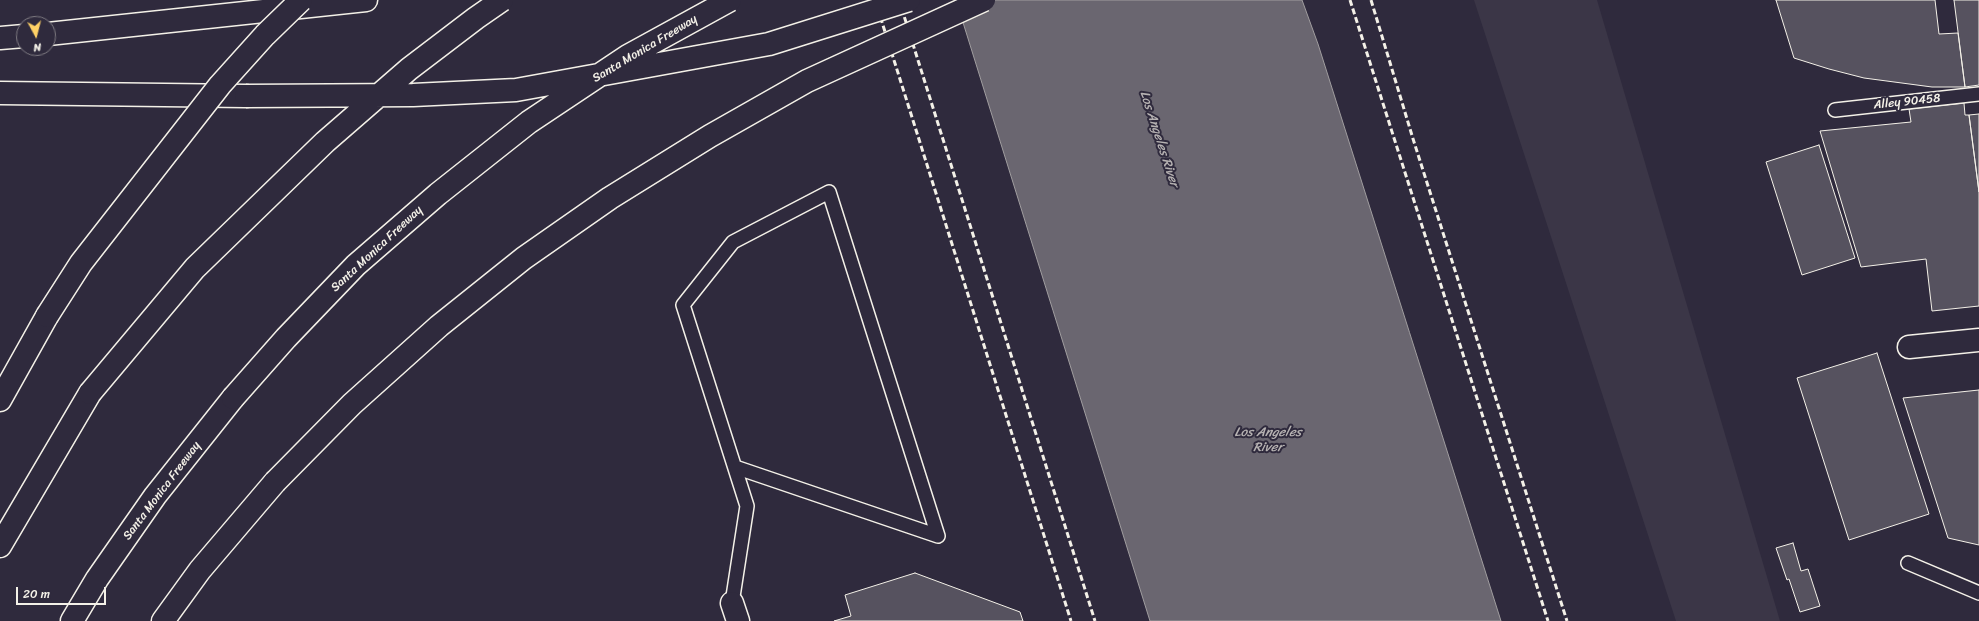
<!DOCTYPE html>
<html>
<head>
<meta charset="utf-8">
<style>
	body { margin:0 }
	#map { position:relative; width:1979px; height:621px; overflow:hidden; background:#2f2a3d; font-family:Sriracha,sans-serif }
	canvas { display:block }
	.north { position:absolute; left:16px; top:16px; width:40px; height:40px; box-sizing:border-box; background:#2f2a3d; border:1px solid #7e7a81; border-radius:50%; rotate:173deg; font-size:11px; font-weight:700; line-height:16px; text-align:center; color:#f4f1e8 }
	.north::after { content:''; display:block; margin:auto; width:14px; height:18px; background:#ffd166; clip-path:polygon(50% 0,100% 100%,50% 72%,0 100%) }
	.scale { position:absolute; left:16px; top:587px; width:90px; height:18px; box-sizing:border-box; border:2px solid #f4f1e8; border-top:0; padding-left:5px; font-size:12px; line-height:14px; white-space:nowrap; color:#f4f1e8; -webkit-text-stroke:3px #2f2a3d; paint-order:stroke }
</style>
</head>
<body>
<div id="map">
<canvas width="1979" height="621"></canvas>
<div class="north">N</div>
<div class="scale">20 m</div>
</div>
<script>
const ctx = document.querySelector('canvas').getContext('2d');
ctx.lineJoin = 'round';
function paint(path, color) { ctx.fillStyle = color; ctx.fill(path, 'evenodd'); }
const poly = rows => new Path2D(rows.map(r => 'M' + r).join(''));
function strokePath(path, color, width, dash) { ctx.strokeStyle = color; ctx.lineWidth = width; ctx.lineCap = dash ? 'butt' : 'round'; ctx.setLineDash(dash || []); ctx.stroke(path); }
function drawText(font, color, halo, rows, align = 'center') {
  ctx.font = font + ' Sriracha,sans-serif'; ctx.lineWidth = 4; ctx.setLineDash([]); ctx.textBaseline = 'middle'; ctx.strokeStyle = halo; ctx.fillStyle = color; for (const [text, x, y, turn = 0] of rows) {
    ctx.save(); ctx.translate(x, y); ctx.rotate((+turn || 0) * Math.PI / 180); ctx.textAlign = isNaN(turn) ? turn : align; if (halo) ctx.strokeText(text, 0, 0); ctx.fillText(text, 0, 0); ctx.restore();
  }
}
paint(poly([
	[1474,0,1597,0,1780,621,1676,621]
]), '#3b3647');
const water = poly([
	[956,0,1302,0,1318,44,1501,621,1150,621,956,0]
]);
paint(water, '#6a6670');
strokePath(water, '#a19ea0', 1);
const building = poly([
	[1776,0,1935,0,1939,34,1958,33,1965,87,1932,87,1864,78,1829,69,1794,58,1776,0],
	[1954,0,1979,0,1979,85,1965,87,1954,0],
	[1964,103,1965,115,1969,115,1979,192,1979,306,1932,311,1926,259,1861,267,1820,131,1911,122,1909,109,1964,103],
	[1979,114,1979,192,1969,115,1979,114],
	[1819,145,1855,258,1802,275,1766,162,1819,145],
	[1877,353,1929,514,1849,540,1797,378,1877,353],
	[1979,390,1979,545,1948,538,1903,398,1979,390],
	[1793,543,1801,571,1808,569,1820,606,1800,612,1789,579,1787,580,1776,548,1793,543],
	[915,573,1020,612,1023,621,834,621,851,616,845,595,915,573]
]);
paint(building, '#56525f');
strokePath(building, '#f4f1e8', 1);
const service = poly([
	[1835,110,1979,94],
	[1908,563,1979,593],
	[732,603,747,506,683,305,733,242,829,192,938,536,735,467]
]);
const minor = poly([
	[1909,347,1979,340],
	[732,603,738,621]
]);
const motorway = poly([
	[48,34,366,0],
	[0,38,24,36],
	[0,93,246,96],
	[0,400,47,316],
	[0,546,90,393],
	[72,621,97,579,155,496,233,398],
	[163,621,200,570,275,482]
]);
strokePath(service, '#f4f1e8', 16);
strokePath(minor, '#f4f1e8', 25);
strokePath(motorway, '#f4f1e8', 25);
strokePath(service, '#2f2a3d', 13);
strokePath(minor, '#2f2a3d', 22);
strokePath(motorway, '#2f2a3d', 22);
strokePath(poly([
	[875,0,1071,621],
	[899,0,1095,621],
	[1350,0,1548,621],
	[1371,0,1414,142,1567,621]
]), '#f4f1e8', 3, [6, 3]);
const motorwayBridge = poly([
	[246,96,413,95,516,90,769,44,909,0],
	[47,316,81,263,220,85,265,35,301,0],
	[90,393,195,268,325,142,409,69,476,18,502,0],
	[233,398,286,338,356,265,438,194,529,122,628,56,730,0],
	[275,482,352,404,439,326,524,258,610,198,710,136,807,81,984,0]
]);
strokePath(motorwayBridge, '#f4f1e8', 25, []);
strokePath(motorwayBridge, '#2f2a3d', 22);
drawText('12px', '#f4f1e8', '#2f2a3d', [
	["Santa Monica Freeway",645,49,-31],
	["Alley 90458",1907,102,-6],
	["Santa Monica Freeway",377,249,-43],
	["Santa Monica Freeway",162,491,-53]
]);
drawText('italic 13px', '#b6b2b2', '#2f2a3d', [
	["Los Angeles River",1159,139,72],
	["Los Angeles",1268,433],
	["River",1268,448]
]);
</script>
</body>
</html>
